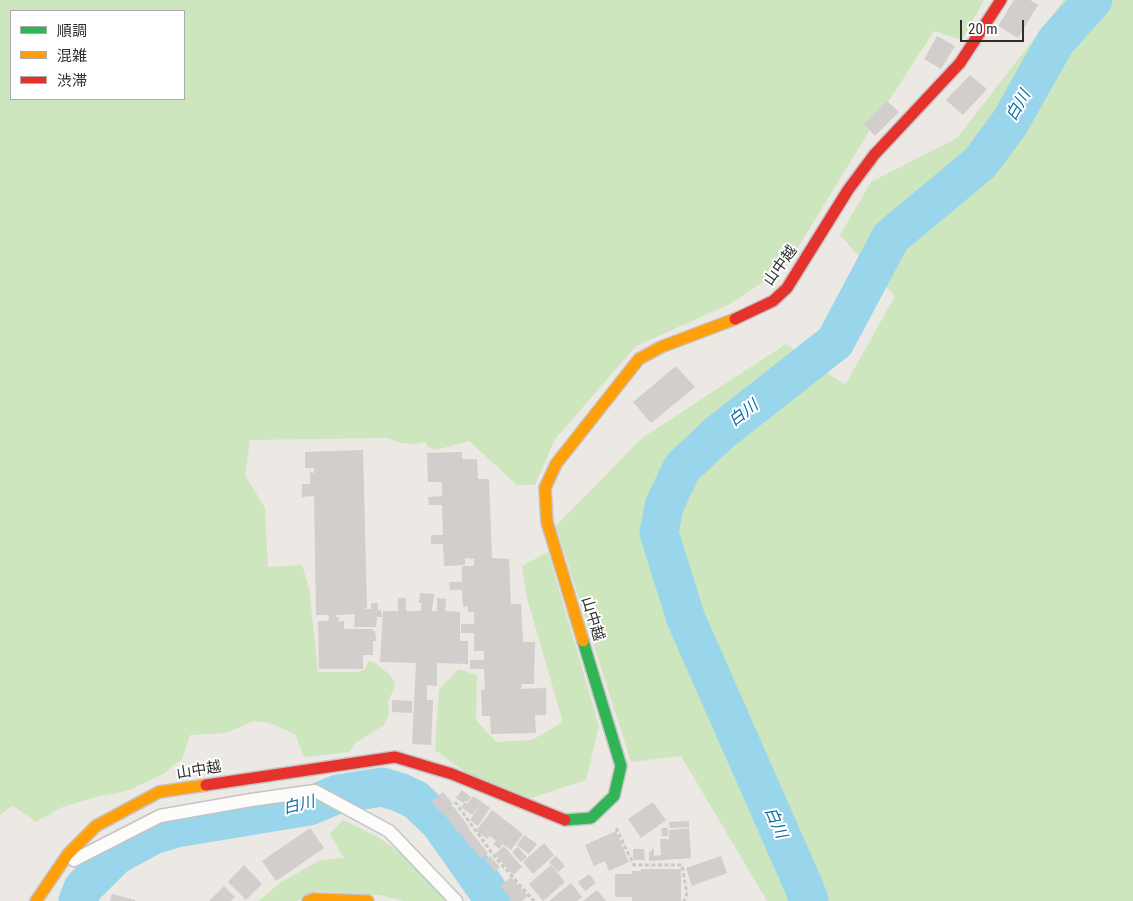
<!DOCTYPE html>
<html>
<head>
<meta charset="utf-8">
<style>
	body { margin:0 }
	#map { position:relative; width:1133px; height:901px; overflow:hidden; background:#ece8e4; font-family:"Roboto Condensed","Noto Sans JP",sans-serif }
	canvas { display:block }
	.legend { position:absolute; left:10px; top:10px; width:175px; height:90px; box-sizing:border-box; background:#fff; border:1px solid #ababab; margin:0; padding:6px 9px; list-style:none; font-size:15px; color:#2e2e2e }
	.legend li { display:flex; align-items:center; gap:10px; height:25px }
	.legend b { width:25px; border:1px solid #ababab }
	.scale { position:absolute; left:960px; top:20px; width:64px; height:22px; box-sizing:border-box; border:2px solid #2e2e2e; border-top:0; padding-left:6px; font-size:15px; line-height:18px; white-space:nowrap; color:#2e2e2e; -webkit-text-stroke:4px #fff; paint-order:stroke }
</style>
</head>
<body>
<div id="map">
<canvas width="1133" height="901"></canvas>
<ul class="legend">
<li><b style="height:6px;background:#30b455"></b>順調</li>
<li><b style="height:6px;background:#ff9f0a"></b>混雑</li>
<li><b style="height:6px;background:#e5322d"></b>渋滞</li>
</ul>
<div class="scale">20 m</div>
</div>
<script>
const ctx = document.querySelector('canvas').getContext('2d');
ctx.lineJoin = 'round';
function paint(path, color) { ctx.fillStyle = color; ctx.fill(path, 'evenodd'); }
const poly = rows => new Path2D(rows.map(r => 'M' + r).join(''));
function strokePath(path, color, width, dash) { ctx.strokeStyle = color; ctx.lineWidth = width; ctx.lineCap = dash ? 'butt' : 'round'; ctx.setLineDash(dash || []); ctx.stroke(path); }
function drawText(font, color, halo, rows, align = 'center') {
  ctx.font = font + ' "Roboto Condensed","Noto Sans JP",sans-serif'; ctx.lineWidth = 4; ctx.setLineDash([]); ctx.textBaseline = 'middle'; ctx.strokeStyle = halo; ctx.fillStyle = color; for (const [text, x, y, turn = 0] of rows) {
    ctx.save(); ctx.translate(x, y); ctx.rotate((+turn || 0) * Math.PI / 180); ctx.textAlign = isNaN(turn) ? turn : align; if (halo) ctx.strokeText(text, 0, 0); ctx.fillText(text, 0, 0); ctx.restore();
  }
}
paint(poly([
	[0,0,984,0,962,40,934,31,868,133,786,267,730,304,636,346,555,439,535,485,517,485,469,441,436,450,428,447,425,442,415,444,401,443,388,438,250,440,245,475,265,508,268,567,302,565,309,588,318,672,357,672,364,670,369,661,374,662,389,674,395,683,393,691,388,701,389,715,384,725,357,742,349,752,304,757,295,734,269,723,253,721,227,733,190,735,182,759,163,774,127,791,95,797,60,808,36,822,13,806,0,815],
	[11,11,184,11,184,99,11,99],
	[1064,0,1133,0,1133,901,767,901,681,756,631,762,556,526,642,438,786,344,845,385,895,296,840,235,871,182,957,138],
	[548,552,599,726,586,780,531,798,468,774,435,750,439,690,458,669,477,675,476,720,496,742,532,740,563,722,527,598,522,566],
	[343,820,378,837,411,861,446,901,403,901,380,895,318,891,296,901,258,901,280,883,320,860,344,858,330,834]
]), '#cee6be');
strokePath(poly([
	[78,901,83,888,116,855,153,835,176,828,309,806,338,794,382,787,399,792,416,800,440,823,495,901],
	[809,901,804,887,686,619,659,533,664,506,682,468,718,434,835,342,891,237,980,163,1009,124,1056,41,1093,0]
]), '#99d6ec', 39);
paint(poly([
	[1014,0,1030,0,1038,5,1018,38,998,26],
	[937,36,955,46,941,69,924,59],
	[970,75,987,89,963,115,946,100],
	[887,101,899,112,875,136,864,124],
	[676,366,695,387,651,423,633,402],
	[363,450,367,607,365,609,371,609,371,603,378,603,378,610,381,610,382,617,377,617,376,627,354,627,355,614,336,615,336,617,339,617,338,622,344,621,344,629,373,629,373,631,375,631,376,641,373,641,373,655,363,655,363,669,319,669,318,621,328,621,328,619,329,619,329,615,316,615,314,496,302,497,302,484,310,484,310,472,314,473,314,468,305,468,305,452],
	[462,452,462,459,477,459,478,479,489,479,492,558,509,559,511,604,521,604,523,642,535,642,534,684,522,684,521,689,546,688,546,715,535,715,536,733,491,734,490,716,482,716,481,690,485,689,484,669,470,669,470,660,484,660,484,651,474,651,474,633,461,633,461,624,474,624,474,612,468,612,468,606,463,607,462,590,450,590,449,582,462,582,462,566,474,566,474,559,465,558,465,565,444,566,443,544,431,544,431,535,443,535,442,505,429,505,428,497,442,496,442,482,428,482,427,453],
	[420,593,434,594,432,611,437,611,437,598,446,599,445,611,460,612,460,641,468,641,468,664,437,663,437,686,427,685,427,700,433,700,431,745,412,744,416,663,380,662,383,611,398,611,398,598,406,598,406,611,421,611,422,603,419,603],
	[392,700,412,701,412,713,392,712],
	[462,790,471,797,467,802,465,801,463,803,456,798],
	[443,792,453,804,442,814,431,802],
	[473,796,482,802,472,815,461,807,465,802,467,804],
	[482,802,490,808,478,826,470,820],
	[653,802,666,820,641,838,628,819],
	[453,806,469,827,468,828,488,853,481,859,460,834,465,830,459,834,443,813],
	[492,810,523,834,511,850,503,844,499,849,493,844,496,841,490,836,487,839,476,831],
	[689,821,689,827,670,828,669,822],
	[310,828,324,848,276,881,262,861],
	[661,828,668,828,668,836,662,836],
	[689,828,691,858,649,861,649,852,652,851,652,849,654,849,654,856,661,855,660,839,669,839,669,830],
	[616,831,629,862,609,871,605,861,594,866,585,845],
	[524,835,537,844,529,854,517,845],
	[544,843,554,855,533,874,523,862],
	[504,846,522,867,513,875,495,854],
	[518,847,527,857,521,862,512,852],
	[633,849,644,849,645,860,633,860],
	[490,856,500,867,495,872,485,860],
	[556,856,565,866,558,872,549,862],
	[721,856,727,873,692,886,686,868],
	[244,865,262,884,246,900,228,882],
	[551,865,565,882,543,901,529,884],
	[641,869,681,869,681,901,632,901,632,897,615,897,615,874,632,874,632,871,641,871],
	[589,874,596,883,585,891,578,882],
	[511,877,528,896,522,901,511,901,509,900,511,898,500,886],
	[571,883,582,897,577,901,549,901],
	[224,886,235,897,231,901,209,901],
	[597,890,606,901,583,901],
	[112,894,135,900,135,901,110,901]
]), '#d1cecb');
const lane = poly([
	[74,860,160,816,251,800,315,791,389,831,456,901]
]);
const fast = poly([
	[565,820,591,818,614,796,621,766,583,641]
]);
const slow = poly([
	[583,641,547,522,545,488,556,464,639,359,661,347,735,319],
	[36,901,68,854,96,826,159,792,206,785],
	[308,901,313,899,368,901]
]);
const jam = poly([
	[735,319,773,301,787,288,848,190,874,155,960,63,1001,0],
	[206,785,395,757,452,774,565,820]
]);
strokePath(lane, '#c5c4c5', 15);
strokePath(fast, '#c5c4c5', 14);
strokePath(slow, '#c5c4c5', 14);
strokePath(jam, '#c5c4c5', 14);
strokePath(poly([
	[455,802,495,857,534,901],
	[616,828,634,865,682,865,687,894,684,901]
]), '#c9c9c8', 3, [4, 2.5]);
strokePath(lane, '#fcfcfb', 12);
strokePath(fast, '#30b455', 11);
strokePath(slow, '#ff9f0a', 11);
strokePath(jam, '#e5322d', 11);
drawText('15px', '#2e2e2e', '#fff', [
	["山中越",781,266,-54],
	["山中越",592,619,73],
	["山中越",199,771,-9]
]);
drawText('italic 16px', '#0d6fa3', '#fff', [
	["白川",1019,106,-60],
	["白川",744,414,-38],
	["白川",299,806,-14],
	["白川",775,823,66]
]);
</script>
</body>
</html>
